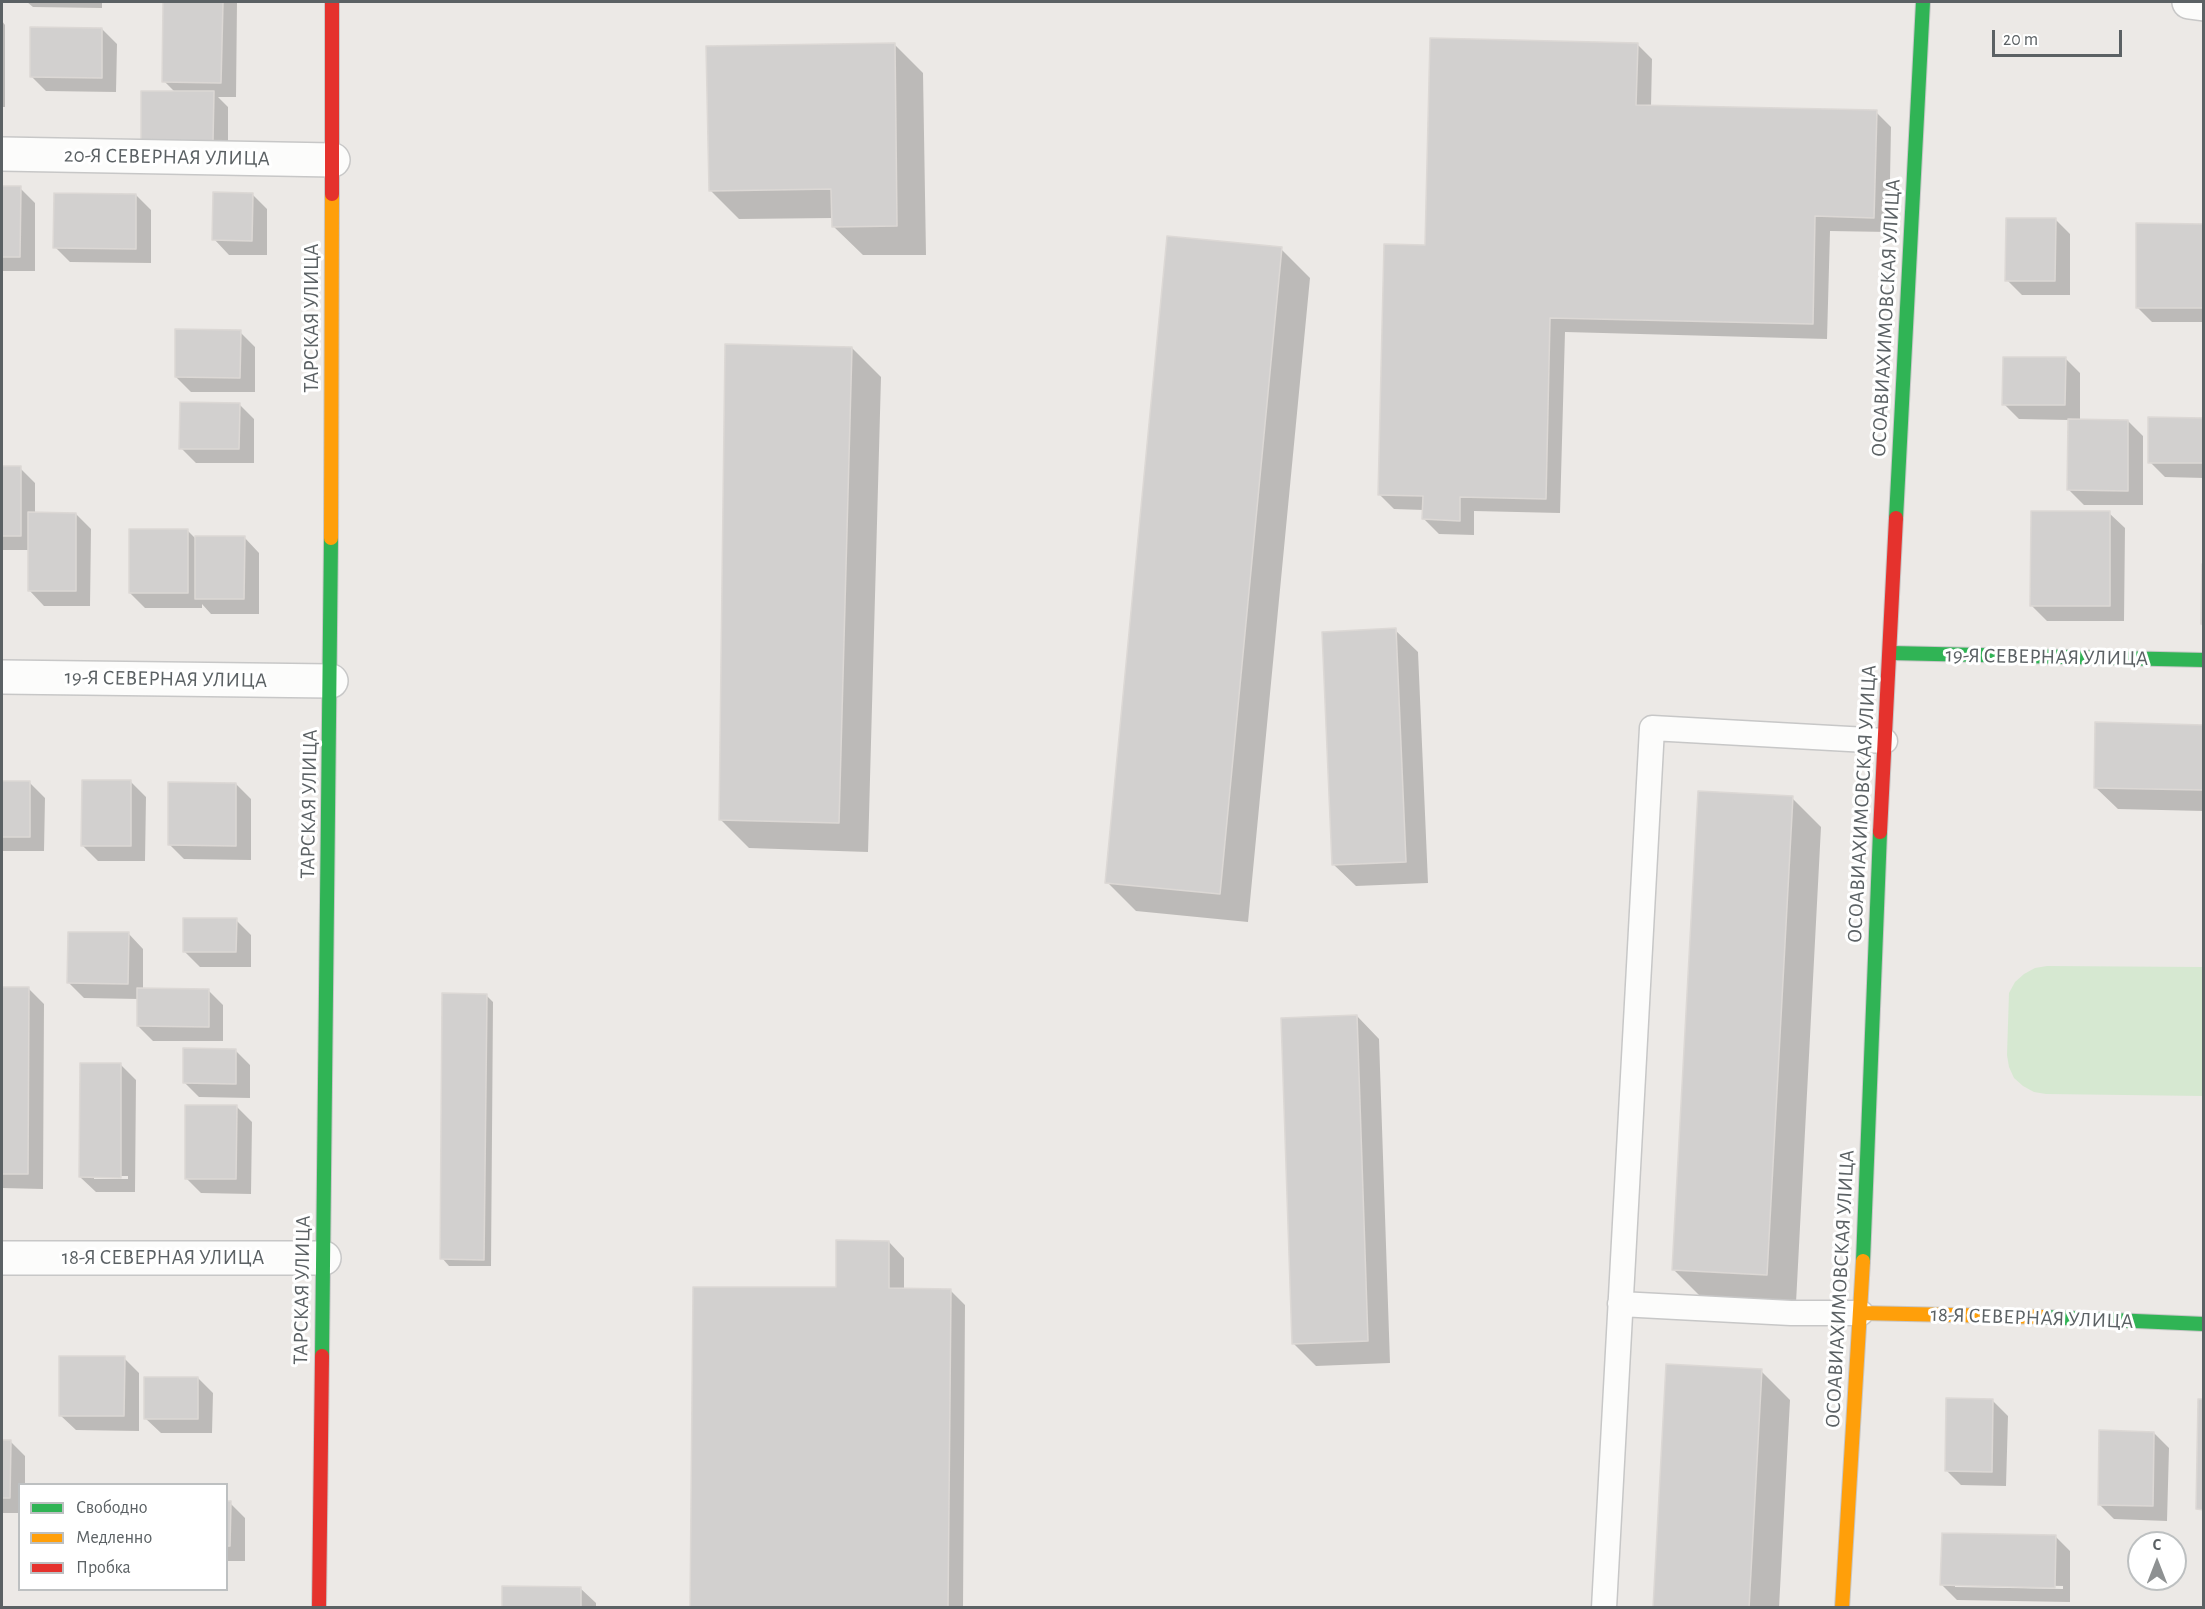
<!DOCTYPE html>
<html>
<head>
<meta charset="utf-8">
<style>
	body { margin:0 }
	#map { position:relative; width:2205px; height:1609px; overflow:hidden; background:#ece9e6; font-family:"Alegreya Sans",sans-serif }
	canvas { display:block }
	.frame { position:absolute; inset:0; border:3px solid #5b6164; pointer-events:none }
	.legend { position:absolute; left:18px; top:1483px; width:210px; height:108px; box-sizing:border-box; background:#fff; border:2px solid #bdc0c1; margin:0; padding:8px 10px; list-style:none; font-size:18px; color:#5b6164 }
	.legend li { display:flex; align-items:center; gap:12px; height:30px }
	.legend b { width:30px; border:2px solid #bdc0c1 }
	.north { position:absolute; left:2127px; top:1531px; width:60px; height:60px; box-sizing:border-box; background:#fff; border:2px solid #bdc0c1; border-radius:50%; rotate:0deg; font-size:16px; font-weight:700; line-height:24px; text-align:center; color:#5b6164 }
	.north::after { content:''; display:block; margin:auto; width:21px; height:27px; background:#8e9192; clip-path:polygon(50% 0,100% 100%,50% 72%,0 100%) }
	.scale { position:absolute; left:1992px; top:30px; width:130px; height:27px; box-sizing:border-box; border:3px solid #5b6164; border-top:0; padding-left:8px; font-size:18px; line-height:21px; white-space:nowrap; color:#5b6164; -webkit-text-stroke:4px #fff; paint-order:stroke }
</style>
</head>
<body>
<div id="map">
<canvas width="2205" height="1609"></canvas>
<div class="frame"></div>
<ul class="legend">
<li><b style="height:8px;background:#30b455"></b>Свободно</li>
<li><b style="height:8px;background:#ff9f0a"></b>Медленно</li>
<li><b style="height:8px;background:#e5322d"></b>Пробка</li>
</ul>
<div class="north">С</div>
<div class="scale">20 m</div>
</div>
<script>
const ctx = document.querySelector('canvas').getContext('2d');
ctx.lineJoin = 'round';
function paint(path, color) { ctx.fillStyle = color; ctx.fill(path, 'evenodd'); }
const poly = rows => new Path2D(rows.map(r => 'M' + r).join(''));
function strokePath(path, color, width, dash) { ctx.strokeStyle = color; ctx.lineWidth = width; ctx.lineCap = dash ? 'butt' : 'round'; ctx.setLineDash(dash || []); ctx.stroke(path); }
function drawText(font, color, halo, rows, align = 'center') {
  ctx.font = font + ' "Alegreya Sans",sans-serif'; ctx.lineWidth = 6; ctx.setLineDash([]); ctx.textBaseline = 'middle'; ctx.strokeStyle = halo; ctx.fillStyle = color; for (const [text, x, y, turn = 0] of rows) {
    ctx.save(); ctx.translate(x, y); ctx.rotate((+turn || 0) * Math.PI / 180); ctx.textAlign = isNaN(turn) ? turn : align; if (halo) ctx.strokeText(text, 0, 0); ctx.fillText(text, 0, 0); ctx.restore();
  }
}
paint(poly([
	[2047,966,2203,967,2203,1096,2046,1094,2034,1092,2023,1086,2014,1078,2009,1067,2007,1055,2009,993,2015,982,2024,974,2035,968]
]), '#d6e8d1');
paint(poly([
	[27,2,102,2,102,8,33,7],
	[165,2,237,2,236,97,218,97,228,107,228,155,158,155,175,92,164,81],
	[2,21,5,25,5,107,2,107],
	[102,29,117,44,116,92,46,91,31,76],
	[894,44,923,73,926,255,863,255,833,226,833,218,739,219,710,190],
	[1637,44,1652,59,1651,107,1876,112,1891,127,1889,232,1830,231,1827,339,1565,332,1560,513,1474,511,1474,535,1439,534,1424,519,1424,510,1394,509,1379,494,1426,247],
	[2,188,20,188,35,203,35,271,2,271],
	[252,194,267,209,267,255,229,255,214,239],
	[136,195,151,210,151,263,70,262,55,247],
	[2055,219,2070,234,2070,295,2022,295,2007,280],
	[2204,226,2204,322,2152,322,2137,307],
	[1281,249,1310,278,1248,922,1136,911,1107,882],
	[240,332,255,347,255,392,191,392,176,377],
	[852,348,881,377,868,852,749,848,720,819],
	[2065,358,2080,373,2080,421,2128,421,2143,436,2143,505,2084,505,2069,490,2069,420,2019,419,2004,404],
	[239,404,254,419,254,463,196,463,181,448],
	[2204,419,2204,478,2165,477,2150,462],
	[2,468,20,468,35,483,35,514,76,514,91,529,90,606,44,606,29,590,29,550,2,550],
	[2109,513,2125,528,2124,621,2047,621,2032,606],
	[188,531,197,540,244,537,259,553,259,614,211,614,202,604,202,608,145,608,130,593],
	[1395,630,1418,652,1428,883,1356,886,1333,864],
	[2204,726,2204,811,2118,809,2095,787],
	[2,782,30,783,45,798,44,851,2,851],
	[131,782,146,797,145,861,98,861,83,846],
	[236,784,251,799,251,860,184,859,169,844],
	[1792,798,1821,827,1796,1303,1702,1298,1673,1269],
	[236,920,251,935,251,967,200,967,185,952],
	[128,933,143,949,143,989,208,990,223,1005,223,1041,153,1041,138,1026,139,999,84,998,69,983],
	[2,988,29,989,44,1004,43,1189,2,1188],
	[486,995,493,1002,491,1266,449,1266,442,1258],
	[1357,1016,1379,1039,1390,1363,1316,1366,1293,1343],
	[235,1050,250,1065,250,1098,199,1097,184,1082],
	[121,1065,136,1080,135,1192,96,1192,80,1177],
	[94,1176,128,1176,128,1179,94,1179],
	[237,1107,252,1122,251,1194,201,1193,186,1178],
	[889,1242,904,1258,904,1290,950,1290,965,1305,963,1608,692,1608,837,1289],
	[124,1358,139,1373,139,1431,76,1430,60,1415],
	[1761,1371,1790,1400,1779,1608,1655,1608],
	[198,1378,213,1393,212,1433,161,1433,145,1418],
	[1993,1401,2008,1416,2006,1486,1961,1485,1946,1470],
	[2154,1433,2169,1448,2167,1521,2114,1519,2099,1504],
	[2,1441,10,1441,25,1456,25,1484,20,1484,20,1513,2,1513],
	[226,1503,230,1503,245,1518,245,1561,226,1561],
	[2055,1536,2070,1551,2070,1602,1957,1600,1942,1585],
	[1955,1584,2063,1586,2063,1589,1955,1587],
	[580,1588,596,1603,596,1608,504,1608]
]), '#0003');
const building = poly([
	[163,2,223,2,221,83,162,82,163,2],
	[30,27,102,28,102,78,30,77,30,27],
	[1430,38,1638,43,1636,105,1877,110,1874,218,1815,216,1813,324,1550,318,1546,499,1460,497,1460,521,1422,519,1423,496,1378,495,1384,244,1425,245,1430,38],
	[895,43,897,226,832,227,831,189,709,191,706,46,895,43],
	[141,91,214,91,213,141,141,141,141,91],
	[2,186,21,186,20,257,2,257,2,186],
	[213,192,253,193,252,241,212,240,213,192],
	[54,193,136,194,136,249,53,248,54,193],
	[2006,218,2056,218,2055,281,2005,281,2006,218],
	[2136,223,2204,224,2204,308,2136,308,2136,223],
	[1167,236,1282,247,1220,894,1105,883,1167,236],
	[175,329,241,330,240,378,175,377,175,329],
	[725,344,852,347,839,823,719,820,725,344],
	[2003,357,2066,357,2065,405,2002,405,2003,357],
	[180,402,240,403,239,449,179,449,180,402],
	[2148,417,2204,418,2204,463,2148,463,2148,417],
	[2068,419,2128,420,2128,491,2067,490,2068,419],
	[2,466,21,466,21,536,2,536,2,466],
	[2031,511,2110,511,2110,606,2030,606,2031,511],
	[28,512,76,513,76,591,28,591,28,512],
	[129,529,188,529,188,593,129,593,129,529],
	[195,536,245,536,244,599,195,599,195,536],
	[2202,564,2204,564,2204,625,2201,624,2202,564],
	[1396,628,1406,862,1332,865,1322,632,1396,628],
	[2095,722,2204,725,2204,790,2094,788,2095,722],
	[82,780,131,780,131,846,81,846,82,780],
	[2,781,30,781,30,837,2,837,2,781],
	[168,782,236,783,236,846,168,845,168,782],
	[1698,791,1793,796,1767,1275,1672,1270,1698,791],
	[183,918,237,918,236,952,183,952,183,918],
	[68,932,129,932,128,984,67,983,68,932],
	[2,987,29,987,28,1174,2,1174,2,987],
	[137,988,209,989,209,1027,137,1026,137,988],
	[442,993,487,994,484,1260,440,1259,442,993],
	[1357,1015,1368,1341,1292,1344,1281,1018,1357,1015],
	[183,1048,236,1049,236,1084,183,1083,183,1048],
	[80,1063,121,1063,121,1178,79,1177,80,1063],
	[185,1105,237,1105,236,1179,185,1179,185,1105],
	[836,1240,889,1241,889,1288,951,1289,948,1608,690,1608,693,1287,836,1287,836,1240],
	[59,1356,125,1356,124,1416,59,1416,59,1356],
	[1666,1364,1762,1369,1749,1608,1653,1608,1666,1364],
	[144,1377,198,1377,198,1419,144,1419,144,1377],
	[1946,1398,1993,1399,1992,1472,1945,1471,1946,1398],
	[2198,1399,2204,1399,2204,1510,2196,1509,2198,1399],
	[2099,1430,2154,1432,2153,1506,2098,1505,2099,1430],
	[2,1440,11,1440,10,1498,2,1498,2,1440],
	[226,1501,231,1501,230,1546,226,1546,226,1501],
	[1942,1533,2056,1535,2055,1588,1940,1585,1942,1533],
	[502,1586,581,1587,581,1608,502,1608,502,1586]
]);
paint(building, '#d2d0cf');
strokePath(building, '#dcd8d5', 1.5);
const lane = poly([
	[1620,1304,1791,1313,1861,1313],
	[1604,1608,1652,728,1885,741]
]);
const street = poly([
	[2189,2,2204,4],
	[2,154,333,160],
	[2,677,331,681],
	[2,1258,324,1258]
]);
const fast = poly([
	[1896,518,1923,2],
	[1890,653,2204,660],
	[1863,1261,1880,832],
	[2044,1317,2204,1324],
	[322,1356,331,538]
]);
const slow = poly([
	[331,538,332,194],
	[1861,1313,2044,1317],
	[1842,1608,1863,1261]
]);
const jam = poly([
	[332,194,332,2],
	[1880,832,1896,518],
	[319,1608,322,1356]
]);
strokePath(lane, '#c7c7c7', 27);
strokePath(street, '#c7c7c7', 36);
strokePath(fast, '#c7c7c7', 16);
strokePath(slow, '#c7c7c7', 16);
strokePath(jam, '#c7c7c7', 16);
strokePath(lane, '#fcfcfb', 24);
strokePath(street, '#fcfcfb', 33);
strokePath(fast, '#30b455', 14);
strokePath(slow, '#ff9f0a', 14);
strokePath(jam, '#e5322d', 14);
drawText('21px', '#5b6164', '#fff', [
	["20-Я СЕВЕРНАЯ УЛИЦА",167,157,1],
	["ТАРСКАЯ УЛИЦА",312,318,-90],
	["ОСОАВИАХИМОВСКАЯ УЛИЦА",1886,318,-87],
	["19-Я СЕВЕРНАЯ УЛИЦА",2047,657,1],
	["19-Я СЕВЕРНАЯ УЛИЦА",166,679,1],
	["ТАРСКАЯ УЛИЦА",309,804,-89],
	["ОСОАВИАХИМОВСКАЯ УЛИЦА",1862,804,-87],
	["18-Я СЕВЕРНАЯ УЛИЦА",163,1258],
	["ОСОАВИАХИМОВСКАЯ УЛИЦА",1840,1289,-87],
	["ТАРСКАЯ УЛИЦА",302,1290,-89],
	["18-Я СЕВЕРНАЯ УЛИЦА",2032,1318,2]
]);
</script>
</body>
</html>
